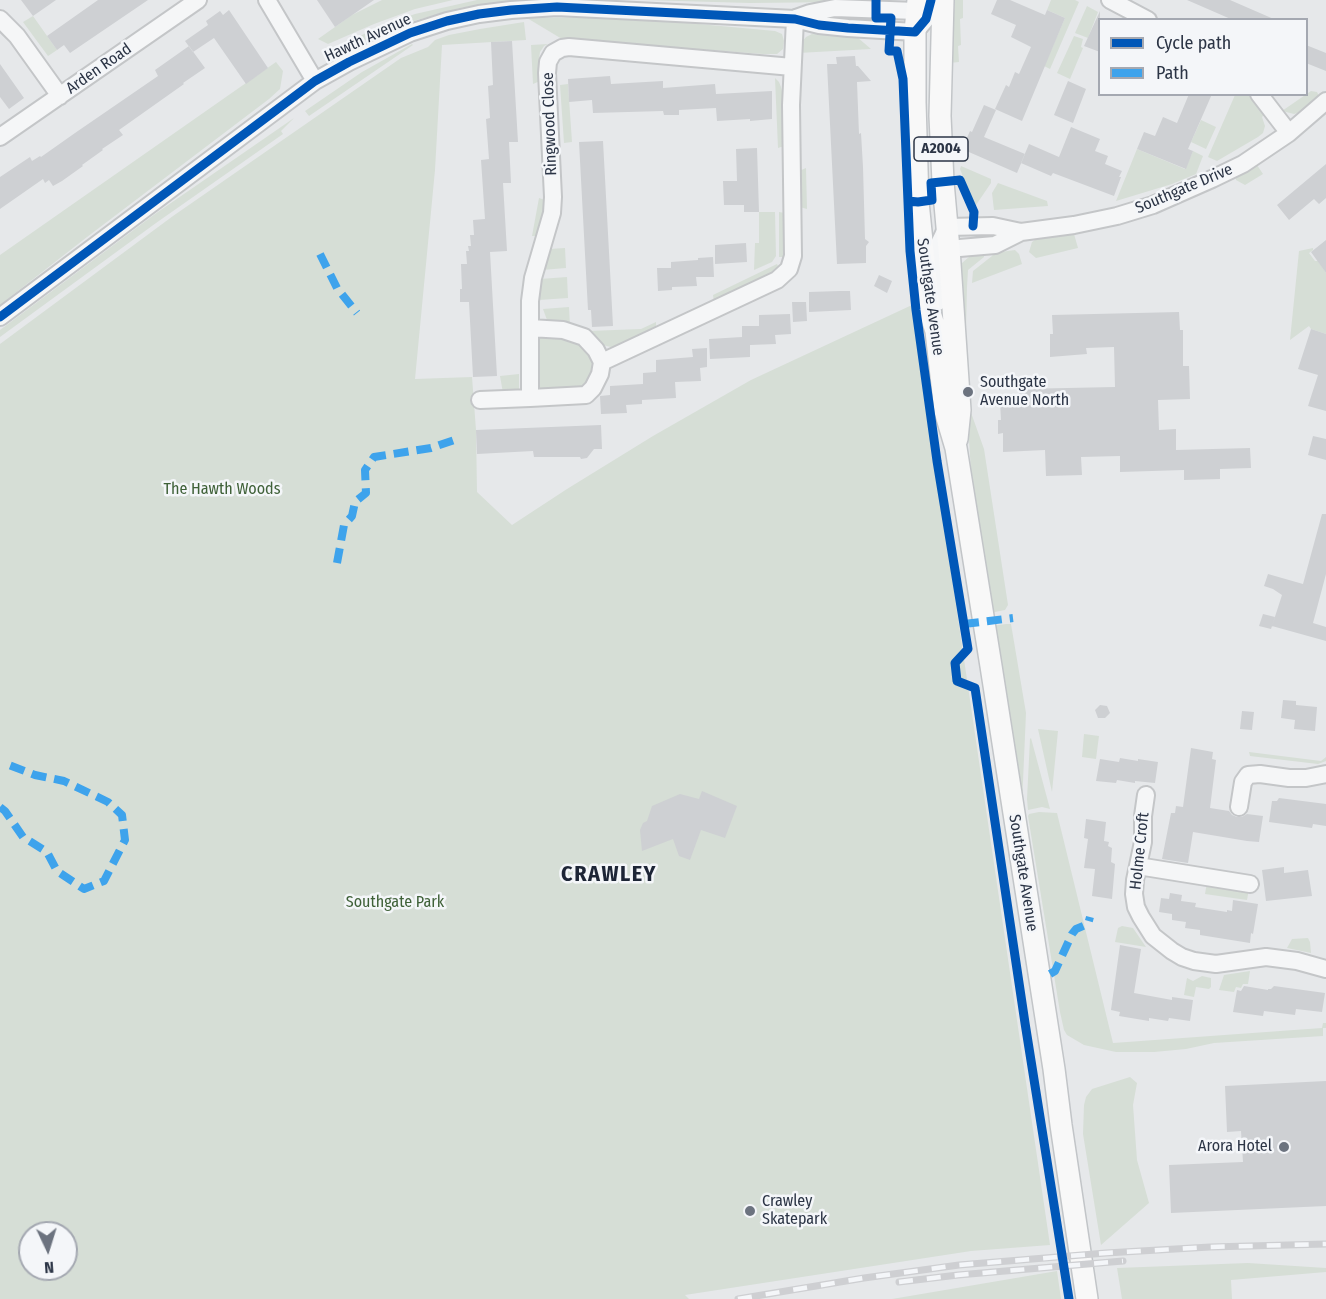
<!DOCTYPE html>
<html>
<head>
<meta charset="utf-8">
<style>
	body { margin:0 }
	#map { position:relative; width:1326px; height:1299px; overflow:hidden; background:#e6e8ea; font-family:"Fira Sans Condensed",sans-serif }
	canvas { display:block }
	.legend { position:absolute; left:1098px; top:18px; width:210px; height:78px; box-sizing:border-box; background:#f4f6f9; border:2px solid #a4a8b1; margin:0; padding:8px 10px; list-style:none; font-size:18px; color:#2b3445 }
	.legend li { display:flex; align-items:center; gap:12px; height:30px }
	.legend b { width:30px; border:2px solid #a4a8b1 }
	.north { position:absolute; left:18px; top:1221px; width:60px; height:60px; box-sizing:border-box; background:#f4f6f9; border:2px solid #a4a8b1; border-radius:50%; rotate:176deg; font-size:16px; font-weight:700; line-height:24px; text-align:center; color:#2b3445 }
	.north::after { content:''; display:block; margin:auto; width:21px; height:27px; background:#6c737f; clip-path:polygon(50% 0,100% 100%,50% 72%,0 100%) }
</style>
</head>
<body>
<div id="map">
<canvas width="1326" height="1299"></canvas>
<ul class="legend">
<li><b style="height:8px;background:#0057b8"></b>Cycle path</li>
<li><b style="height:8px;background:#3ea3ec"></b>Path</li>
</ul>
<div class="north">N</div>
</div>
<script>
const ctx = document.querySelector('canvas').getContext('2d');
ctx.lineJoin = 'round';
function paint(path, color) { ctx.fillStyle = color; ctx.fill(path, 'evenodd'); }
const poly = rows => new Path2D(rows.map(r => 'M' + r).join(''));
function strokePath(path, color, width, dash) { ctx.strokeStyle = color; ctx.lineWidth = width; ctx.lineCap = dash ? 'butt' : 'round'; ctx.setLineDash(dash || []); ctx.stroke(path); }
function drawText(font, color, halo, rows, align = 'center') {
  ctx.font = font + ' "Fira Sans Condensed",sans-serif'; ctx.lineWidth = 5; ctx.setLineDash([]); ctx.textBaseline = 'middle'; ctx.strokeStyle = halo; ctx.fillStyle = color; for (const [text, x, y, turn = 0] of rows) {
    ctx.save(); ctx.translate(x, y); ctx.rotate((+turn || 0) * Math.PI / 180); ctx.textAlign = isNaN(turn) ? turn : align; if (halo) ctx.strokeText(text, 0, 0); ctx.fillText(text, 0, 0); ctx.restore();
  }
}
paint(poly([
	[382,0,453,0,415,9,374,24,328,44,318,39,352,15],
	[477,0,513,0,460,8,417,20,390,29,341,51,338,46,386,24,415,14],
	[644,0,844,0,842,2,750,3],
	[955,0,963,0,963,18,960,19,961,45,958,46,959,62,950,63],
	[1051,0,1075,0,1079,2,1050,69,1044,66,1065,18,1047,10],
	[1087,6,1098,12,1088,38,1075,33],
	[33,16,57,50,48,56,23,22],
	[597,17,656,20,775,31,782,34,784,41,783,49,777,54,763,54,562,39,527,18],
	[524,22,526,40,442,45,435,170,415,379,472,377,476,430,477,492,512,525,567,489,653,436,751,380,912,305,1050,1245,971,1251,685,1295,689,1299,0,1299,0,344,173,216,401,58,428,47,435,40,449,35,480,29],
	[30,1233,66,1233,66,1269,30,1269],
	[812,34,857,37,871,49,798,53,802,42,806,37],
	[1074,36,1083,39,1081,47,1083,48,1070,79,1057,73],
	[412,44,413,45,309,116,305,111,362,72],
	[548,44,544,46,540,52,539,59,540,81,533,84,531,45],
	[276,62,283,71,280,89,269,99,87,237,0,305,0,255],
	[775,78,779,82,781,87,784,98,784,146,778,148],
	[568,84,572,142,564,143,560,85],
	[1311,91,1317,92,1319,96,1308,107,1300,112,1294,114,1282,111],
	[1235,95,1251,95,1266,113,1262,117,1265,126,1263,133,1258,137,1217,161,1208,157],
	[294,118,281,131,283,134,156,223,0,337,0,330,155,214],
	[1201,120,1216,127,1206,149,1191,142],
	[1137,149,1185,169,1193,151,1203,156,1196,174,1172,184,1116,201],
	[1257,165,1263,174,1245,185,1236,180,1236,176],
	[961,166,991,179,991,183,976,205,974,205,960,169],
	[806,168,807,209,800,207,799,171],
	[998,183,1047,201,1048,206,994,210,992,193],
	[539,198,545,200,544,213,537,236,532,236],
	[759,212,775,212,776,256,772,262,754,270,755,243,759,243],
	[779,212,785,213,785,257,779,257],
	[1074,234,1078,248,1036,258,1029,252,1032,242,1036,239],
	[565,248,566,268,542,270,549,249],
	[1313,248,1313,250,1309,253,1315,261,1318,261,1326,273,1326,334,1311,329,1309,326,1290,340,1299,251],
	[1015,250,1019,254,1022,264,972,283,973,271,992,256,994,253],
	[984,254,984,257,968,270,967,287,965,371,960,269,962,263,969,257],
	[777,264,778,266,770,275,714,302,713,295],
	[567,277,568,298,539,300,537,292,540,279],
	[569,307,570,326,554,323,547,320,543,309],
	[656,322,656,330,619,346,611,347,602,345,588,331,641,329],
	[548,335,577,342,590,355,593,364,593,373,591,380,582,388,543,390,538,388,538,340,541,337],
	[519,374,519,389,516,393,503,393,500,376],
	[967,407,969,407,984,449,1008,605,1005,610,990,613,976,527,971,472],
	[1006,624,1011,624,1026,713,1022,804,992,626],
	[1038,729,1058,731,1052,792],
	[1084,734,1099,736,1096,759,1082,757],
	[1031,738,1050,809,1042,807,1028,810,1027,799,1030,739],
	[1249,752,1321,761,1326,757,1326,761,1318,764,1250,756],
	[1039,812,1057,813,1113,1043,1322,1028,1323,1023,1326,1023,1326,1028,1323,1028,1323,1036,1214,1043,1186,1049,1154,1052,1116,1052,1084,1045,1067,1035,1064,1030,1060,1012,1028,816,1029,814],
	[1207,882,1249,889,1247,900,1205,894],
	[1122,926,1133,928,1146,947,1115,942,1118,928],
	[1308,938,1310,942,1311,953,1287,948,1292,939],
	[1250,971,1248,984,1243,984,1241,988,1236,987,1234,992,1219,990,1224,975],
	[1202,976,1211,978,1211,987,1209,989,1196,987,1194,997,1184,995,1187,978,1193,981],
	[1130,1077,1137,1083,1133,1105,1137,1160,1149,1203,1101,1245,1083,1134,1084,1105,1086,1097,1092,1089],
	[1248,1263,1326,1268,1326,1272,1231,1280,1232,1299,1122,1299,1117,1268],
	[1057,1271,1061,1299,892,1299]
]), '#d6ded6');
paint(poly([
	[21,0,56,0,33,16],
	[98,0,148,0,70,53,64,45,57,50,47,36],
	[317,0,374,0,335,27],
	[997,0,1010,0,1045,15,1047,10,1065,18,1022,121,995,109,1006,85,1009,87,1015,72,1019,74,1031,47,1011,37,1016,25,991,14],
	[1187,0,1230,0,1276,20,1233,20],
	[229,10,268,68,246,84,214,38,193,52,185,41,208,25,206,21,220,11,223,15],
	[1100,11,1100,52,1084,46],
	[512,41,518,142,509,142,511,183,503,183,507,251,490,252,497,376,473,377,469,302,460,302,460,289,462,289,461,264,467,264,466,251,469,251,468,246,471,246,470,235,474,235,473,220,485,219,481,160,489,159,486,119,490,118,488,86,493,85,491,42],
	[1306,45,1326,53,1326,71,1306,63],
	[189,46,205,68,183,83,184,84,119,130,123,135,102,149,103,150,82,165,83,166,62,181,53,186,49,180,45,183,43,179,0,209,0,177,30,157,32,161,40,156,41,157,75,133,158,76,155,70],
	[855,56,856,66,858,66,871,81,857,82,859,134,861,133,863,167,865,239,869,242,866,246,866,263,837,264,827,64,837,64,836,57],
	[0,64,24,98,9,109,0,97],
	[610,76,611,84,663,81,663,88,715,84,716,94,772,91,772,119,750,121,750,119,717,121,716,108,679,110,679,115,664,115,663,111,593,113,592,100,569,102,568,79],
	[1068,81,1086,89,1073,123,1054,115],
	[1189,94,1212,94,1188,149,1193,151,1186,169,1137,149,1144,132,1155,136,1163,117,1177,123],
	[984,105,996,110,984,137,1025,154,1017,173,962,149,970,131,972,132],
	[1071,127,1100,139,1095,151,1108,156,1105,164,1122,171,1119,177,1121,177,1114,196,1053,173,1051,176,1021,163,1029,144,1059,157],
	[603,141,613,326,592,327,591,310,588,310,579,142],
	[757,148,759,212,744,212,744,205,724,205,723,181,737,181,736,149],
	[1326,164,1326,198,1319,204,1314,199,1289,220,1277,205],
	[1326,240,1326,273,1311,252],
	[746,243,747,262,715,264,715,245],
	[713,257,714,277,696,277,697,286,672,287,672,290,658,291,657,268,671,268,671,262,698,260,698,258],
	[879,275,892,281,887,293,874,286],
	[840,291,850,291,851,310,809,312,809,292],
	[792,302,806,302,807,321,793,322],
	[1179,312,1180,330,1183,330,1183,366,1189,366,1190,399,1158,400,1159,430,1176,429,1176,450,1250,448,1251,468,1220,469,1220,479,1184,480,1184,470,1120,472,1120,456,1081,457,1082,475,1046,476,1045,450,1003,452,1003,433,998,434,998,420,1001,420,1000,402,1019,401,1019,389,1115,387,1114,347,1086,348,1087,354,1050,357,1050,334,1053,334,1052,315],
	[790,314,791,334,775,335,776,344,750,345,750,357,710,359,709,339,742,337,742,326,759,326,759,315],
	[1311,329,1326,334,1326,411,1308,406,1318,375,1298,369],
	[707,348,707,367,700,368,701,381,675,382,676,398,642,400,642,404,626,405,627,413,601,414,600,396,610,395,610,386,643,384,643,373,656,372,656,360,693,357,692,349],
	[601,425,602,449,594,449,587,458,581,459,580,457,534,457,533,451,477,454,476,430],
	[1313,436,1326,439,1326,460,1308,455],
	[1322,514,1326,514,1326,574,1313,623,1326,627,1326,641,1272,626,1282,595,1273,589,1264,586,1268,574,1303,584],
	[1263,614,1275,617,1271,629,1259,626],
	[1283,700,1296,701,1296,705,1317,707,1315,731,1294,729,1295,720,1281,718],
	[1100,705,1107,706,1110,713,1105,718,1098,718,1095,710],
	[1242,711,1254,712,1252,730,1240,729],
	[1191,748,1213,752,1212,759,1216,760,1210,808,1229,811,1232,815,1237,817,1242,817,1247,814,1263,816,1259,842,1247,841,1193,832,1188,863,1162,859,1171,813,1175,813,1176,806,1183,807],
	[1120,758,1138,761,1138,759,1158,762,1155,783,1135,781,1135,783,1117,780,1116,783,1096,781,1100,759,1119,762],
	[702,791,737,806,725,838,701,830,690,860,679,856,673,839,642,851,640,830,643,823,647,821,652,806,680,794,699,799],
	[1279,798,1326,804,1326,826,1313,824,1312,828,1269,822,1272,801,1277,801],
	[1086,819,1106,822,1104,841,1109,842,1108,846,1112,848,1111,862,1115,864,1112,899,1092,896,1095,869,1084,868,1088,839,1084,838],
	[1284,867,1284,873,1308,870,1312,896,1266,901,1262,870],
	[1170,893,1182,895,1181,901,1196,903,1195,907,1227,912,1227,910,1232,911,1233,900,1258,904,1253,934,1251,933,1250,943,1200,935,1200,930,1185,928,1186,922,1172,920,1172,914,1159,912,1161,898,1169,899],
	[1120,945,1141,949,1134,993,1172,1000,1172,997,1193,1000,1190,1021,1169,1018,1168,1021,1149,1018,1149,1021,1119,1016,1120,1012,1111,1010],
	[1244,986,1268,990,1268,989,1271,989,1274,986,1325,993,1322,1012,1296,1009,1295,1015,1264,1011,1263,1016,1233,1012,1237,990,1241,991],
	[1326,1081,1326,1206,1171,1213,1169,1165,1243,1162,1241,1131,1227,1132,1225,1086]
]), '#ced0d3');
const minor = poly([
	[267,0,315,81],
	[1110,0,1148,20],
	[796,18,810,13,835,8,916,11,925,18],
	[0,19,17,36,60,96],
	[1259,94,1289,133],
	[0,137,198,0],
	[923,252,936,250,995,245,1021,232,1074,225,1117,216,1153,205,1212,179,1243,164,1289,133,1326,101],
	[938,302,936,250,947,227,993,226,1021,232],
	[0,317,315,81,349,62,410,33,447,21,479,14,511,10,557,7,795,19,819,25,848,28,915,32,926,19,931,0],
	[602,362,777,280,789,269,793,256,791,105,795,19],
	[530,398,586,395,593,388,600,374,602,362,596,350,584,337,563,330,530,328,530,301,533,278,552,213,553,197,547,73,548,62,553,53,562,48,569,47,792,67],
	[480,400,530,398,530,328],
	[1146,795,1143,816,1143,842,1135,880,1134,894,1136,907,1141,917,1153,936,1172,951,1182,957,1194,961,1216,964,1266,957,1297,961,1326,969],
	[1239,807,1243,782,1248,775,1260,774,1289,778,1306,778,1326,774],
	[1138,866,1250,884]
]);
const major = poly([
	[918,0,915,32,915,102,918,202,929,310,936,331,945,411,956,448,991,666,1054,1069,1061,1125,1087,1299],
	[943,0,940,116,943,182,949,249,960,410,957,439]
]);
strokePath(minor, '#c4c6c8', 20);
strokePath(major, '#c2c5c8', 24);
strokePath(minor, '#f5f6f7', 16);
strokePath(major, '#f8f8f8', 21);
const rail = poly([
	[899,1282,958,1275,1123,1261],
	[738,1299,864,1278,959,1265,1106,1253,1210,1247,1326,1244]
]);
strokePath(rail, '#cecfd2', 7);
strokePath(rail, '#f4f6f9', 4.5, [14]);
strokePath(poly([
	[320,254,337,288,357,313],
	[337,563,344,525,352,516,355,502,366,493,365,470,374,457,431,448,460,438],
	[964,624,1013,618],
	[0,807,5,811,23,837,47,852,57,871,84,889,104,881,125,840,122,815,108,802,64,781,35,775,9,765],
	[1050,974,1055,971,1072,934,1076,929,1088,924,1090,917]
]), '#3ea3ec', 8, [15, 8]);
strokePath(poly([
	[876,0,876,18,891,18,889,51,897,51,903,79,910,251,916,310,937,461,968,649,955,663,957,681,975,688,1025,1023,1069,1299],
	[908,201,918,202,932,200,931,183,960,180,974,212,973,226],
	[0,317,315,81,349,62,410,33,447,21,479,14,511,10,557,7,795,19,819,25,848,28,915,32,926,19,931,0]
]), '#0057b8', 9);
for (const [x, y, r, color] of [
	[968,392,6,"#6c737f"],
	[1284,1147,6,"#6c737f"],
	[750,1211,6,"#6c737f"]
]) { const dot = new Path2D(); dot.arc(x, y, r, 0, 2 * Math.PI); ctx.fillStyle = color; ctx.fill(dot); strokePath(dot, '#f4f6f9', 2); }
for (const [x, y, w] of [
	[941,149,54]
]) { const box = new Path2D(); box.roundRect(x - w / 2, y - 12, w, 24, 4.5); ctx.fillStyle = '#f4f6f9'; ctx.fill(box); strokePath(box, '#2b3445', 1.5); }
drawText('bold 15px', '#2b3445', null, [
	["A2004",941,149]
]);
drawText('16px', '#2b3445', '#f4f6f9', [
	["Hawth Avenue",368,38,-25],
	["Arden Road",99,69,-35],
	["Ringwood Close",550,124,-92],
	["Southgate Drive",1184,189,-23],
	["Southgate Avenue",930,297,82],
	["Holme Croft",1140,851,-84],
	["Southgate Avenue",1023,873,81]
]);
drawText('16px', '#2b3445', '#f4f6f9', [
	["Southgate",980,383],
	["Avenue North",980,401],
	["Arora Hotel",1272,1147,"right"],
	["Crawley",762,1202],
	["Skatepark",762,1220]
], 'left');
drawText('16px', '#3f6138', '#f4f6f9', [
	["The Hawth Woods",222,490],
	["Southgate Park",395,903]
]);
ctx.letterSpacing = '1.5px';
drawText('bold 22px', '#1d2536', '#f4f6f9', [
	["CRAWLEY",609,875]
]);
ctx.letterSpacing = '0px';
</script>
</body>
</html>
